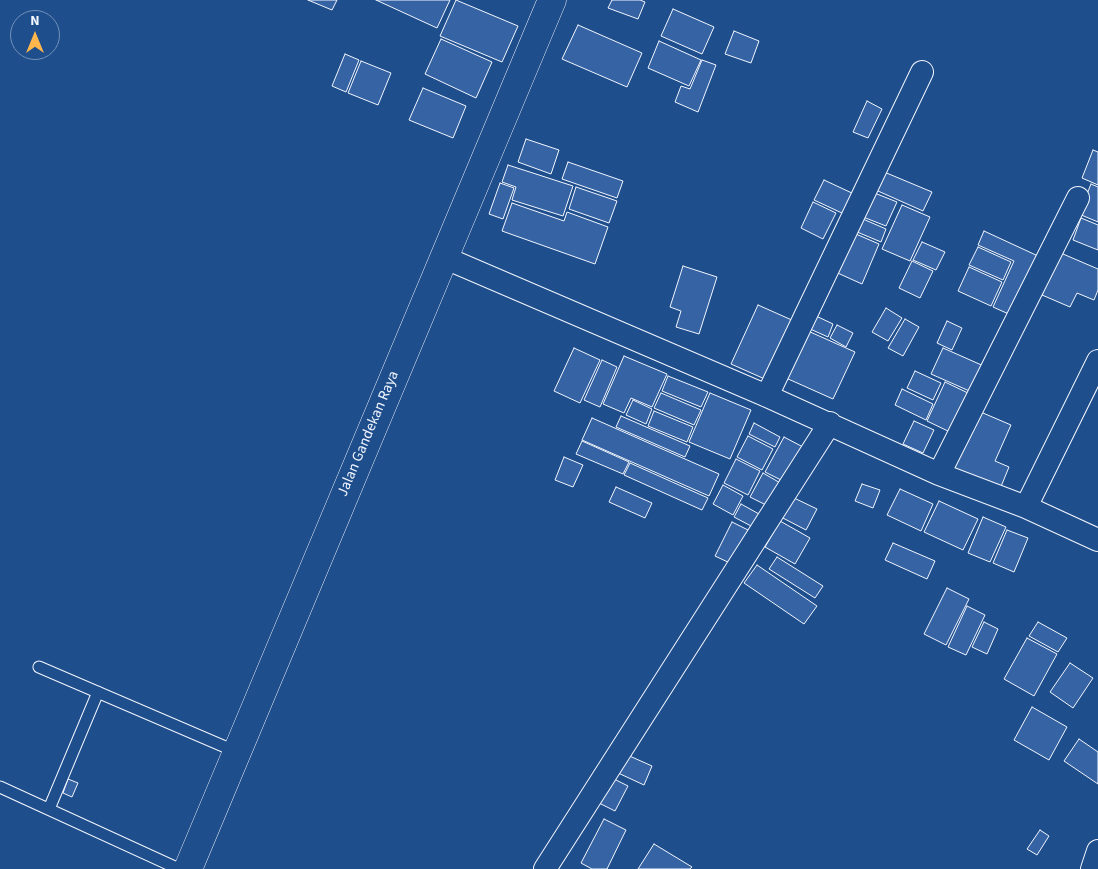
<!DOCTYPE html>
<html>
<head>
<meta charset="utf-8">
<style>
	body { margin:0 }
	#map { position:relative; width:1098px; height:869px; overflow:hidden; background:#1f4e8c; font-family:"Source Sans 3",sans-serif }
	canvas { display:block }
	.north { position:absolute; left:10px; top:10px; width:50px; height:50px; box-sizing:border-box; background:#1f4e8c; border:1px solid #7391ba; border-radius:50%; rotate:0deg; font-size:14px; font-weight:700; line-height:20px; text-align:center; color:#f2f6ff }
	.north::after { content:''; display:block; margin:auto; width:18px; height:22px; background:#ffb74d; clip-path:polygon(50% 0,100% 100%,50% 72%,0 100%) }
</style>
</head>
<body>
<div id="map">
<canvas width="1098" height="869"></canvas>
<div class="north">N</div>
</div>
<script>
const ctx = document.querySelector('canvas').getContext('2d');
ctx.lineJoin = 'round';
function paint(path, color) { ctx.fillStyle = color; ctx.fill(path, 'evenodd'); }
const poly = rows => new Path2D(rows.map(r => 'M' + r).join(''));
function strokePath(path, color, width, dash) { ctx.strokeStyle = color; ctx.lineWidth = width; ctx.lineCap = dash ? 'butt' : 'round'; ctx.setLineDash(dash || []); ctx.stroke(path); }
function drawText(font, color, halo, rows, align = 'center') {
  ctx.font = font + ' "Source Sans 3",sans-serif'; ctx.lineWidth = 4; ctx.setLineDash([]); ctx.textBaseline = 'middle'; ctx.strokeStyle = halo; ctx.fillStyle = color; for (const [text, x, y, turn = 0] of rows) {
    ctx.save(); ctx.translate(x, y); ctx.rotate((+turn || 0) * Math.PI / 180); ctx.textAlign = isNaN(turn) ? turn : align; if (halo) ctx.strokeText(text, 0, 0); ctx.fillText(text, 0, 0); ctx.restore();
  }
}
const building = poly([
	[308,0,337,0,332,10,308,0],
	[376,0,450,0,437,28,376,0],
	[456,0,518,26,502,62,440,36,456,0],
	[612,0,640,0,645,2,638,19,608,8,612,0],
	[673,9,714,27,702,54,661,36,673,9],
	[578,25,642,53,627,87,562,59,578,25],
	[734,31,759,41,751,63,725,54,734,31],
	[441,39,492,62,476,98,425,74,441,39],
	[659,41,701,60,689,86,648,68,659,41],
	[345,54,359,60,346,92,332,86,345,54],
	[702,60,716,65,698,112,675,102,681,86,690,89,702,60],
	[361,61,391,73,378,105,348,93,361,61],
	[423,88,466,106,453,138,409,120,423,88],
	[867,101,882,109,868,138,853,132,867,101],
	[526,139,559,150,551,174,518,162,526,139],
	[1093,150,1098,152,1098,185,1082,178,1093,150],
	[568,162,623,181,617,198,562,179,568,162],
	[508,165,573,186,563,216,512,200,516,187,502,182,508,165],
	[877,169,932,192,923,211,869,187,877,169],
	[824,180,854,194,844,214,814,200,824,180],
	[500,183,514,188,503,219,489,214,500,183],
	[1091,184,1098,187,1098,222,1079,214,1091,184],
	[576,187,617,201,609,223,569,209,576,187],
	[867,190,897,202,886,226,858,215,867,190],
	[813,202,836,213,823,239,801,228,813,202],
	[512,203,564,221,567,212,608,227,595,264,502,231,512,203],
	[902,205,930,217,910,261,882,249,902,205],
	[856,216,886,229,881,242,850,229,856,216],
	[1081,218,1098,225,1098,250,1073,240,1081,218],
	[849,231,879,244,862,284,831,270,849,231],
	[984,231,1038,256,1011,315,993,307,1014,261,978,245,984,231],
	[922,242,945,252,936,270,913,260,922,242],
	[978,247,1011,262,1003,280,969,265,978,247],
	[1056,251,1098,269,1098,290,1094,300,1077,293,1070,307,1042,295,1047,283,1056,251],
	[912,261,933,271,920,298,899,288,912,261],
	[683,266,717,277,699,334,676,327,681,311,670,307,683,266],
	[969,267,1002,282,991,306,958,291,969,267],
	[758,305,794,321,767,380,731,364,758,305],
	[886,308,902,318,888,341,872,332,886,308],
	[814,315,833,324,828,337,808,328,814,315],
	[905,319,919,327,903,356,888,348,905,319],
	[947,321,962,328,952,350,937,343,947,321],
	[837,325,853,333,846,347,830,338,837,325],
	[808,331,855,352,833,399,786,378,808,331],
	[574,348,600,360,580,403,554,391,574,348],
	[943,348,986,367,974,393,931,374,943,348],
	[624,356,667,374,652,407,631,398,624,413,603,404,624,356],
	[602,360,617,367,600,407,584,400,602,360],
	[915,371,941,383,933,400,907,388,915,371],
	[668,376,708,392,701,407,662,391,668,376],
	[945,382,968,393,950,432,927,421,945,382],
	[902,389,933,404,926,420,895,405,902,389],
	[661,393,701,410,694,425,654,408,661,393],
	[710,393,751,410,730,459,689,442,710,393],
	[633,400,652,409,646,424,626,415,633,400],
	[976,410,1011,425,995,461,1009,467,1000,489,950,468,976,410],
	[654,411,693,427,687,442,648,426,654,411],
	[621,416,690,446,685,457,616,427,621,416],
	[592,418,719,474,709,496,582,440,592,418],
	[914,421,934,430,923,453,903,444,914,421],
	[754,423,780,437,775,447,749,434,754,423],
	[748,436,773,449,762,470,737,457,748,436],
	[784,437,803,447,785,482,765,472,784,437],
	[582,441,629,462,623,474,576,454,582,441],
	[564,457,583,465,573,487,555,480,564,457],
	[736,459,760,471,748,495,724,483,736,459],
	[630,463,708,498,702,510,624,475,630,463],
	[763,473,782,484,770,507,750,497,763,473],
	[862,484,880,490,873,508,855,501,862,484],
	[723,485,743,496,733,515,713,504,723,485],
	[616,487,652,503,645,518,609,502,616,487],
	[900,489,933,504,921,531,887,515,900,489],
	[792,497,817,509,806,530,781,517,792,497],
	[939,501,978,519,963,550,924,532,939,501],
	[741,504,759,514,753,527,734,517,741,504],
	[983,517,1006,527,990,562,968,553,983,517],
	[780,521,810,538,795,564,765,547,780,521],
	[732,522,748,530,732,564,715,556,732,522],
	[1007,530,1028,538,1014,572,993,563,1007,530],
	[893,543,935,561,927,579,885,560,893,543],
	[777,557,823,586,815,598,769,569,777,557],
	[757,565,817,606,804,624,744,583,757,565],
	[947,588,969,599,946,645,924,634,947,588],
	[967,606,985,615,966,655,948,647,967,606],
	[984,622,998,629,987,654,972,647,984,622],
	[1038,622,1067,638,1058,652,1029,636,1038,622],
	[1027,638,1057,654,1034,696,1004,679,1027,638],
	[1070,663,1093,678,1073,708,1050,692,1070,663],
	[1032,707,1067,727,1049,760,1014,740,1032,707],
	[1079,739,1098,752,1098,784,1064,761,1079,739],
	[625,754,652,766,644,785,616,772,625,754],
	[612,778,628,786,615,811,599,803,612,778],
	[68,779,78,783,72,797,63,793,68,779],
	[604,819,626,830,607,869,592,869,581,863,604,819],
	[1040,830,1049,836,1037,855,1027,849,1040,830],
	[654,844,692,867,690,869,638,869,654,844]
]);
paint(building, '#3563a3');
strokePath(building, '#f2f6ff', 1);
const lane = poly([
	[39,667,237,752],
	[0,787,179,869],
	[49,809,98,692]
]);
const street = poly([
	[443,257,767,396,939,474,1026,507,1098,540],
	[767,396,922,72],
	[939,474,1078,198],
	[1026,507,1098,361],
	[545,869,830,423],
	[1092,869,1098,851]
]);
const secondary = poly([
	[188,869,552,0]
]);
strokePath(lane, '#f2f6ff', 13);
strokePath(street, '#f2f6ff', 24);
strokePath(secondary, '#f2f6ff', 29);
strokePath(lane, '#1f4e8c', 11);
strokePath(street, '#1f4e8c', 22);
strokePath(secondary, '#1f4e8c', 28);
drawText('15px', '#f2f6ff', '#1f4e8c', [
	["Jalan Gandekan Raya",369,434,-67]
]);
</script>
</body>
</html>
